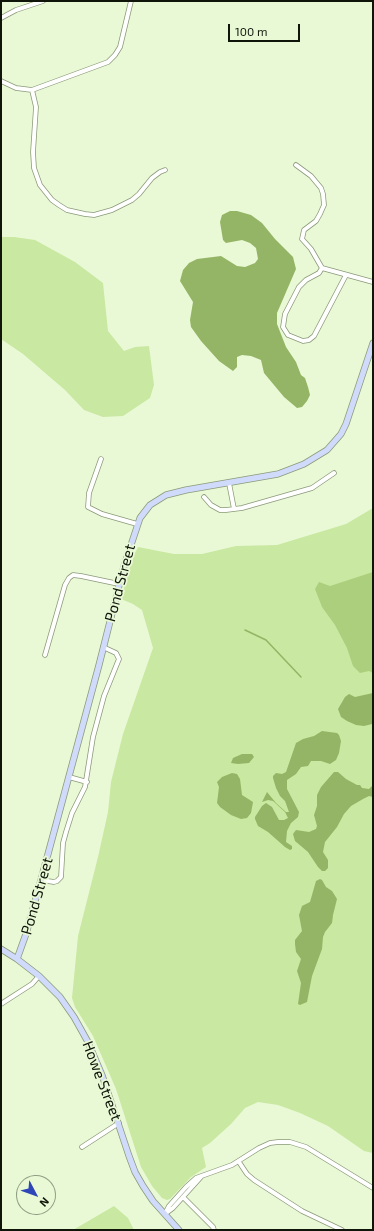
<!DOCTYPE html>
<html>
<head>
<meta charset="utf-8">
<style>
	body { margin:0 }
	#map { position:relative; width:374px; height:1231px; overflow:hidden; background:#e9f9d6; font-family:"Exo 2",sans-serif }
	canvas { display:block }
	.frame { position:absolute; inset:0; border:2px solid #101509; pointer-events:none }
	.north { position:absolute; left:16px; top:1175px; width:40px; height:40px; box-sizing:border-box; background:#e9f9d6; border:1px solid #929e84; border-radius:50%; rotate:131deg; font-size:11px; font-weight:700; line-height:16px; text-align:center; color:#101509 }
	.north::after { content:''; display:block; margin:auto; width:14px; height:18px; background:#2e46b7; clip-path:polygon(50% 0,100% 100%,50% 72%,0 100%) }
	.scale { position:absolute; left:228px; top:24px; width:72px; height:18px; box-sizing:border-box; border:2px solid #101509; border-top:0; padding-left:5px; font-size:12px; line-height:14px; white-space:nowrap; color:#101509; -webkit-text-stroke:3px #e9f9d6; paint-order:stroke }
</style>
</head>
<body>
<div id="map">
<canvas width="374" height="1231"></canvas>
<div class="frame"></div>
<div class="north">N</div>
<div class="scale">100 m</div>
</div>
<script>
const ctx = document.querySelector('canvas').getContext('2d');
ctx.lineJoin = 'round';
function paint(path, color) { ctx.fillStyle = color; ctx.fill(path, 'evenodd'); }
const poly = rows => new Path2D(rows.map(r => 'M' + r).join(''));
function strokePath(path, color, width, dash) { ctx.strokeStyle = color; ctx.lineWidth = width; ctx.lineCap = dash ? 'butt' : 'round'; ctx.setLineDash(dash || []); ctx.stroke(path); }
function drawText(font, color, halo, rows, align = 'center') {
  ctx.font = font + ' "Exo 2",sans-serif'; ctx.lineWidth = 3.5; ctx.setLineDash([]); ctx.textBaseline = 'middle'; ctx.strokeStyle = halo; ctx.fillStyle = color; for (const [text, x, y, turn = 0] of rows) {
    ctx.save(); ctx.translate(x, y); ctx.rotate((+turn || 0) * Math.PI / 180); ctx.textAlign = isNaN(turn) ? turn : align; if (halo) ctx.strokeText(text, 0, 0); ctx.fillText(text, 0, 0); ctx.restore();
  }
}
paint(poly([
	[1,237,14,237,35,240,75,262,103,283,108,331,124,351,135,347,149,346,154,385,150,398,123,416,103,417,84,410,65,390,23,354,1,339],
	[373,508,373,1153,364,1151,328,1126,300,1113,278,1105,258,1102,245,1108,231,1124,210,1143,202,1148,206,1167,191,1177,170,1199,167,1200,162,1198,152,1186,141,1167,116,1089,93,1036,75,1007,72,998,78,936,98,857,108,812,111,782,123,734,153,648,142,610,133,604,121,599,133,557,138,547,174,554,202,554,236,546,277,545,346,524],
	[114,1206,128,1218,134,1230,73,1230]
]), '#c9e8a1');
paint(poly([
	[373,572,373,673,369,671,360,673,353,666,347,648,335,625,322,607,315,589,319,582,330,586]
]), '#accf7d');
paint(poly([
	[230,211,237,211,251,215,262,223,275,239,293,257,296,269,277,313,277,324,286,347,296,362,301,375,305,378,308,387,310,395,307,401,302,407,297,408,284,397,264,373,261,360,251,356,242,355,237,357,237,367,233,371,219,361,201,341,191,327,190,320,193,302,180,281,183,270,189,263,197,259,221,256,237,266,245,267,255,263,258,259,256,248,250,243,242,240,226,243,223,240,220,222,222,215],
	[373,693,372,724,364,726,356,725,347,721,341,717,338,709,345,697,349,694,355,697],
	[322,731,337,733,339,735,341,741,339,753,336,760,330,764,321,761,311,761,308,766,301,767,296,774,287,780,287,789,299,812,298,817,291,823,287,831,286,842,292,846,292,849,290,850,285,847,268,832,258,826,255,819,255,817,262,806,266,803,272,807,279,820,284,820,288,818,285,812,273,801,268,800,262,802,267,792,276,803,286,812,289,812,285,801,280,796,276,788,273,778,273,776,276,773,282,774,286,772,296,743,303,739,314,736],
	[242,754,252,754,254,757,249,763,238,764,231,763,233,758],
	[334,772,338,772,346,779,357,785,360,785,362,788,369,789,373,785,373,797,369,796,363,799,351,806,344,814,337,827,325,842,323,852,328,860,328,868,325,871,322,871,318,867,308,852,295,841,293,834,296,830,309,832,316,829,317,826,314,815,317,806,317,795,321,787],
	[232,773,237,774,240,779,242,795,253,802,251,813,247,818,241,819,231,815,220,807,217,803,219,787,217,782,222,777],
	[320,879,322,880,326,887,332,891,337,899,333,915,332,923,325,932,323,937,322,949,312,976,307,1002,300,1005,298,1004,301,983,297,971,301,959,296,952,295,944,295,940,302,931,299,915,302,906,310,902,316,881]
]), '#94b565');
strokePath(poly([
	[245,630,266,640,301,677]
]), '#94b565', 1.5);
const street = poly([
	[1,18,16,10,43,1],
	[1,81,16,88,32,90,108,62,115,55,120,47,131,1],
	[32,90,36,107,33,152,34,168,40,185,52,200,59,205,67,210,85,214,94,215,112,210,132,200,139,194,152,178,160,172,165,170],
	[296,165,311,176,321,188,323,194,324,205,320,214,316,221,304,230,302,239,311,249,322,268,373,282],
	[322,268,319,273,306,280,299,287,285,314,283,327,288,335,303,341,309,340,314,336,346,275],
	[101,459,89,493,88,507,102,514,137,524],
	[229,483,234,509],
	[204,497,211,505,220,510,226,510,242,508,312,488,334,473],
	[45,655,65,585,69,578,73,575,81,576,119,584],
	[69,777,87,782],
	[41,880,54,882,57,881,61,877,63,843,66,832,72,813,85,787,93,737,104,696,119,659,116,653,103,647],
	[1,1004,32,984,39,976],
	[82,1147,119,1123],
	[239,1162,247,1174,254,1180,302,1211,342,1230],
	[183,1197,213,1227,214,1230],
	[165,1214,169,1206,186,1187,196,1178,232,1165,259,1148,270,1143,278,1142,290,1142,306,1147,373,1188],
	[165,1214,173,1208,201,1177]
]);
const secondary = poly([
	[1,949,17,959,39,976,60,997,74,1017,88,1042,102,1075,129,1156,135,1172,143,1186,153,1201,179,1230],
	[17,959,26,934,41,880,99,665,124,566,140,518,150,505,166,495,186,490,278,474,304,464,327,450,341,434,346,424,373,343]
]);
strokePath(street, '#8b9979', 5.5);
strokePath(secondary, '#8b9979', 7);
strokePath(street, '#fff', 4);
strokePath(secondary, '#d0dafb', 5.5);
drawText('15px', '#101509', '#e9f9d6', [
	["Pond Street",120,583,-75],
	["Pond Street",37,896,-74],
	["Howe Street",102,1081,69]
]);
</script>
</body>
</html>
